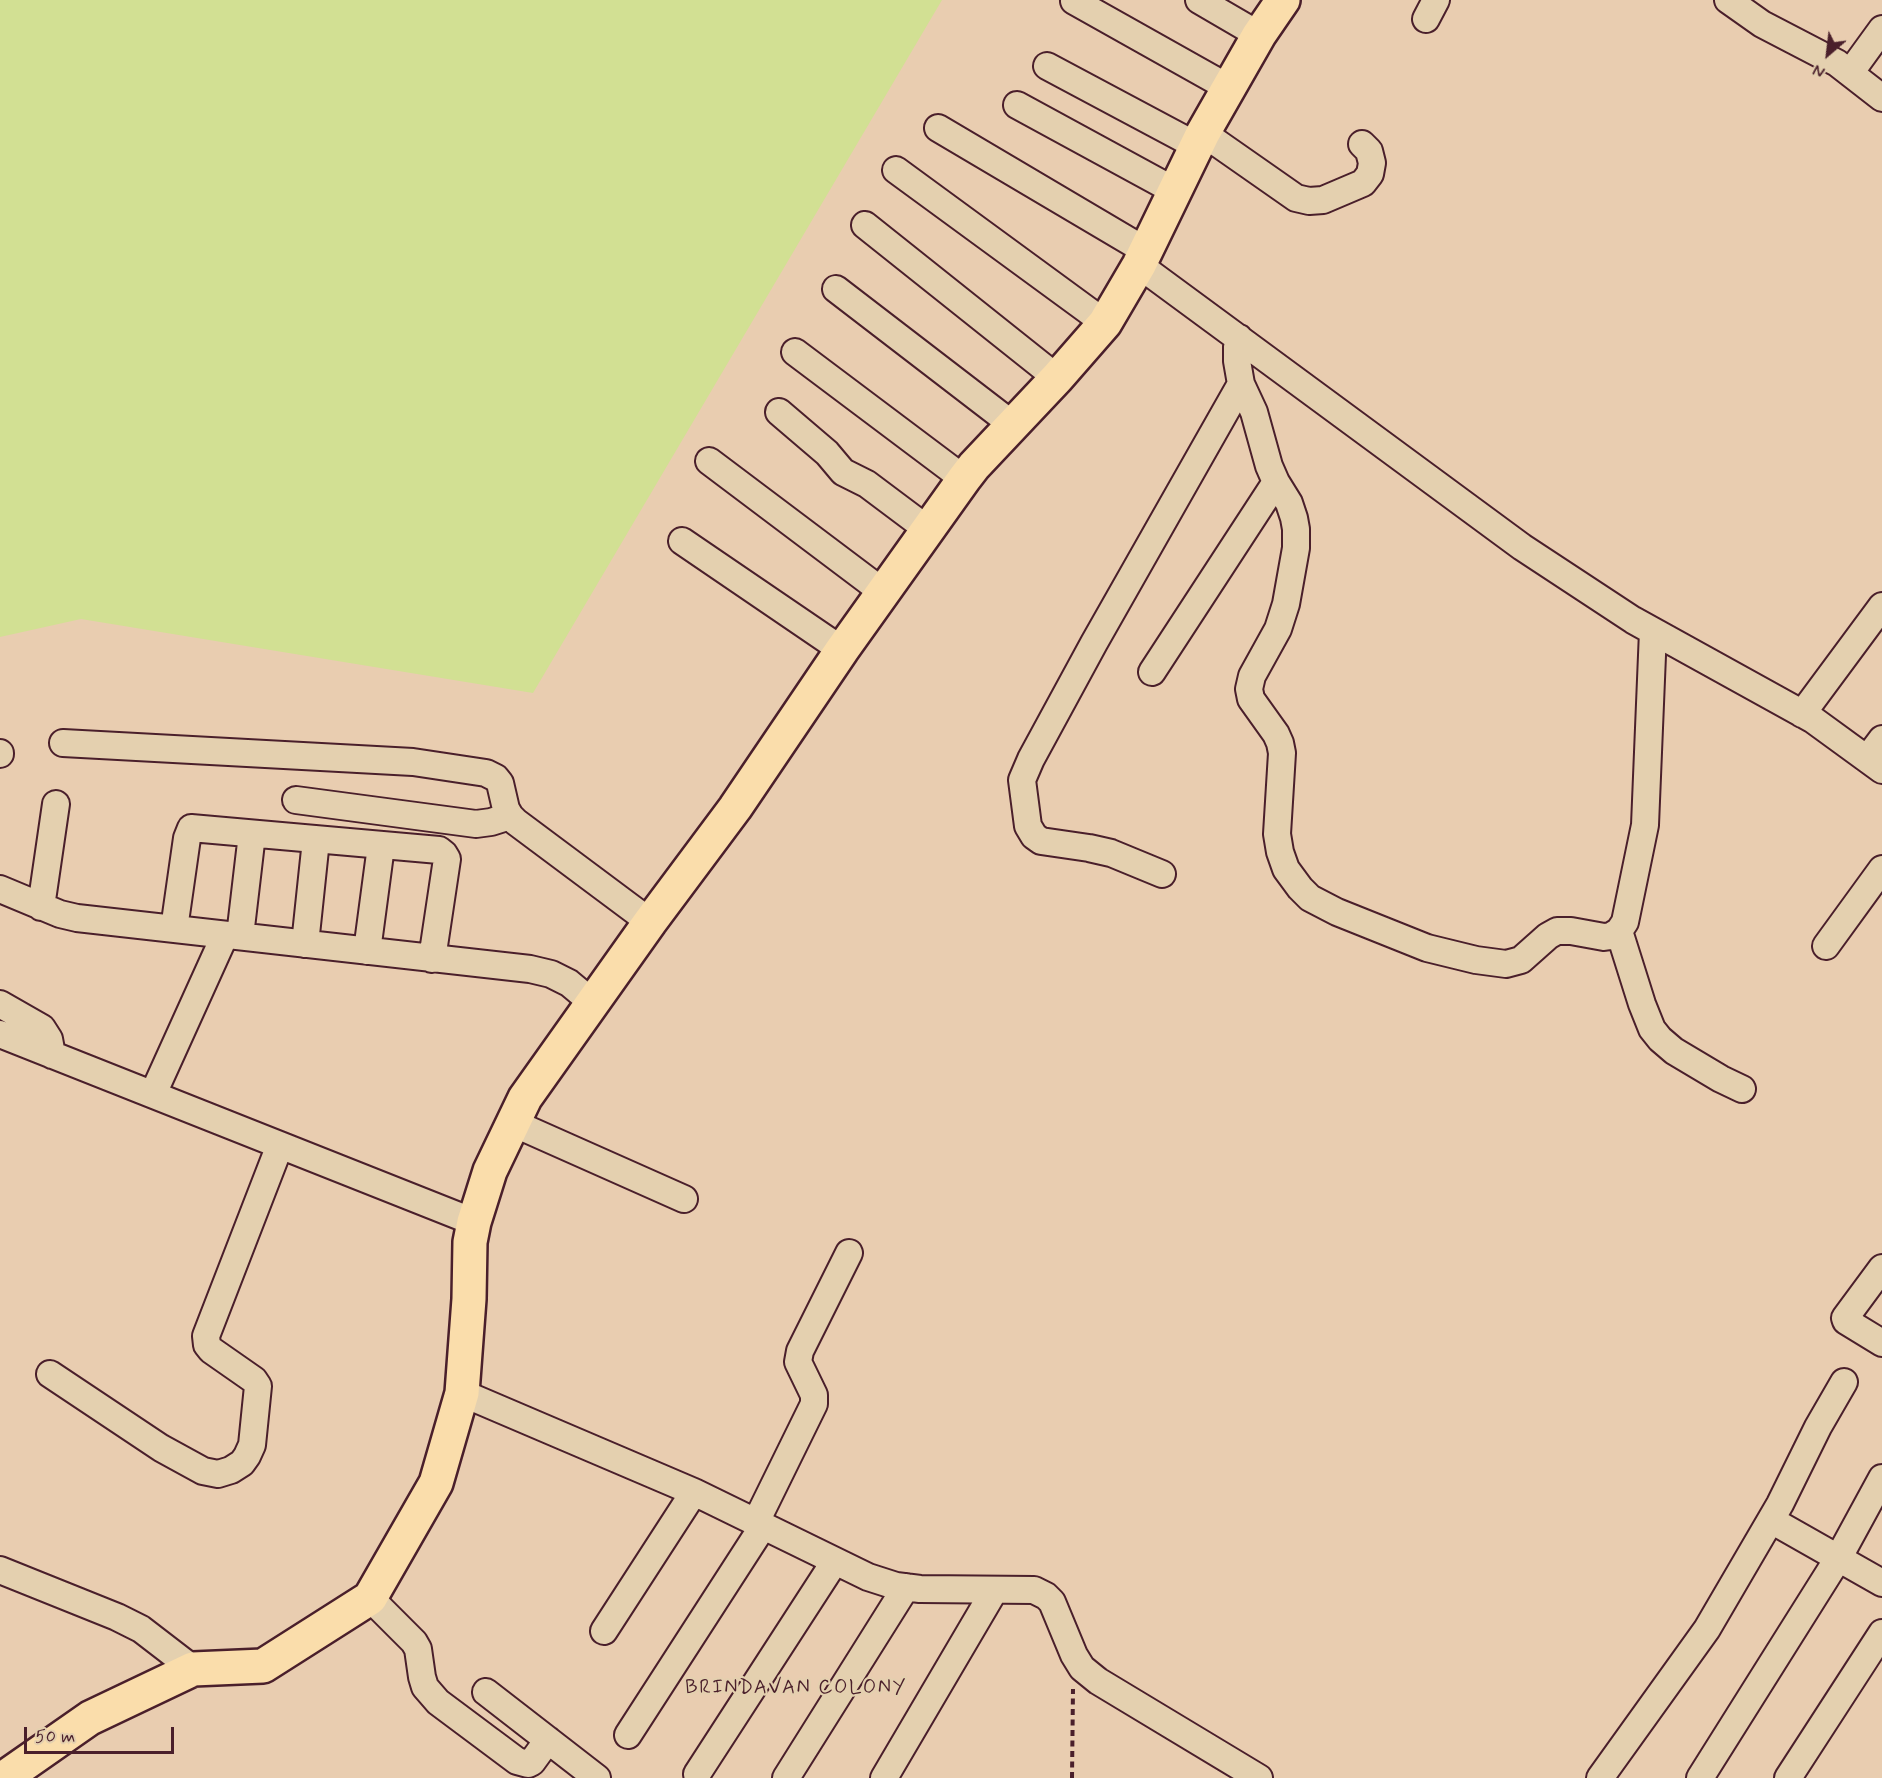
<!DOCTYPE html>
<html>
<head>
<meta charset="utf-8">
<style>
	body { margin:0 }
	#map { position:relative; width:1882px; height:1778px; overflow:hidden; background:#e9cdb0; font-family:Mynerve,sans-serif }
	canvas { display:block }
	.north { position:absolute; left:1798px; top:24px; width:60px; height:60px; -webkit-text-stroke:4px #e4d0af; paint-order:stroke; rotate:208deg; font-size:16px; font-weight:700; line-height:24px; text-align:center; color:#4a1f2b }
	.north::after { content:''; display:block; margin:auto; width:21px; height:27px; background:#4a1f2b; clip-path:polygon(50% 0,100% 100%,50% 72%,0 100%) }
	.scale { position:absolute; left:24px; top:1727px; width:150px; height:27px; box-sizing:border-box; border:3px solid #4a1f2b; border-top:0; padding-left:8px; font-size:18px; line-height:21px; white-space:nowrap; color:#4a1f2b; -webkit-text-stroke:4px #e4d0af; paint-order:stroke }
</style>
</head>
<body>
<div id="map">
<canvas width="1882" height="1778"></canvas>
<div class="north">N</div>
<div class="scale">50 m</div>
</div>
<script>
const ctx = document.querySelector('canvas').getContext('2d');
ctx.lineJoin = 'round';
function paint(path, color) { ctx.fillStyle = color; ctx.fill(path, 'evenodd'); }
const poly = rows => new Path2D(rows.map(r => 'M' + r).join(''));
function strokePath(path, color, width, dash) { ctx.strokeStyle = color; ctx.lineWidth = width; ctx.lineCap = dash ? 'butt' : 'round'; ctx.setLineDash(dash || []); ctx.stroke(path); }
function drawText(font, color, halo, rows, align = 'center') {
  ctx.font = font + ' Mynerve,sans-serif'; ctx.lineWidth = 4.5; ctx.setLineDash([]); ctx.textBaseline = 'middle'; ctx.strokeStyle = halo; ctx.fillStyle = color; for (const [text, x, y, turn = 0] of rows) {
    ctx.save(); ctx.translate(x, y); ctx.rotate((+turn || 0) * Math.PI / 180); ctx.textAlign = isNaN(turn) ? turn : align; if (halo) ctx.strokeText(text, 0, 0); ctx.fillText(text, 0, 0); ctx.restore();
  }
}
paint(poly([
	[0,0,942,0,533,693,81,619,0,637]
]), '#d2e093');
const minor = poly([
	[1199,0,1259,35],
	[1728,0,1762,24,1837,63,1882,98],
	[1074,1,1229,88],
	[1426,19,1436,0],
	[1047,66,1197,146],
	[1850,73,1882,29],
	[1017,105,1175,191],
	[938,128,1146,251],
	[1203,133,1296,198,1309,201,1323,200,1363,183,1370,174,1372,163,1369,151,1362,144],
	[896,170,1105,323],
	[865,225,1057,378],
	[1139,265,1522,547,1633,620,1812,719,1882,770],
	[836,289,1013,425],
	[1239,338,1237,347,1237,361,1241,384,1254,412,1269,466,1276,482,1289,503,1294,518,1296,529,1296,548,1286,604,1278,629,1252,676,1249,689,1251,699,1276,734,1280,743,1282,753,1277,834,1280,852,1286,869,1300,888,1310,898,1337,912,1427,948,1476,960,1506,964,1521,960,1548,936,1557,931,1571,931,1604,937,1611,936,1619,931,1625,922,1645,825,1653,631],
	[795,352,964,479],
	[779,412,827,453,843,472,867,484,927,529],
	[709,461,883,592],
	[682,541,842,650],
	[1152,672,1276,482],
	[1802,714,1882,606],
	[63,743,413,762,486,773,496,778,500,783,506,809,510,816,516,822,650,922],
	[0,754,0,753],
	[1867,759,1882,739],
	[296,800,476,824,491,822,510,816],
	[1162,874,1111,853,1089,848,1041,841,1034,836,1028,826,1022,780,1031,759,1094,643,1241,384],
	[0,889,60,914,77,918,530,969,551,974,569,983,593,1003],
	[41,907,56,804],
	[174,929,187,838,191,828,439,850,444,854,447,859,432,959],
	[1619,931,1642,1004,1652,1029,1660,1039,1674,1051,1721,1079,1742,1089],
	[240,936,252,834],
	[305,944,316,840],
	[1826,946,1882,869],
	[367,951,381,846],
	[0,1004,42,1028,49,1039,52,1055],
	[0,1034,474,1222],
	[153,1094,225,935],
	[513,1123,684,1199],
	[1882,1268,1845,1318,1846,1321,1882,1343],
	[50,1374,161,1448,203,1471,218,1474,231,1470,242,1463,247,1456,252,1445,258,1386,254,1380,211,1350,207,1345,206,1336,280,1145],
	[462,1393,694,1492,868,1577,896,1586,920,1589,1034,1590,1046,1596,1052,1602,1074,1655,1082,1668,1098,1681,1259,1778],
	[1771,1520,1882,1583],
	[756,1522,814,1404,814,1395,798,1362,800,1351,849,1253],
	[0,1570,117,1617,141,1629,193,1669],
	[370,1598,414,1642,418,1649,422,1677,425,1687,438,1702,517,1761,528,1764,532,1762,548,1740],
	[604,1631,694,1492],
	[486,1692,597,1778],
	[628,1735,763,1526],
	[697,1774,835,1561],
	[786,1778,906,1587],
	[884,1778,994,1591],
	[1600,1778,1707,1629,1780,1504,1818,1427,1844,1382],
	[1700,1778,1839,1557,1882,1478],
	[1788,1778,1882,1633]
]);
const highway = poly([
	[4,1778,90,1718,193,1669,263,1666,370,1598,436,1483,462,1393,469,1299,470,1242,474,1222,490,1171,525,1098,650,922,735,808,842,650,964,479,974,466,1057,378,1105,323,1139,265,1203,133,1259,35,1283,0]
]);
strokePath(minor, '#4a1f2b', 30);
strokePath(highway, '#4a1f2b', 38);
strokePath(poly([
	[1072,1778,1073,1689]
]), '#4a1f2b', 4, [6, 4.5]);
strokePath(minor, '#e4d0af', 26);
strokePath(highway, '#faddab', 33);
ctx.letterSpacing = '1.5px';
drawText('20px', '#4a1f2b', '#e4d0af', [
	["BRINDAVAN COLONY",796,1689]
]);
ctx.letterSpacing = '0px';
</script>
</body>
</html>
